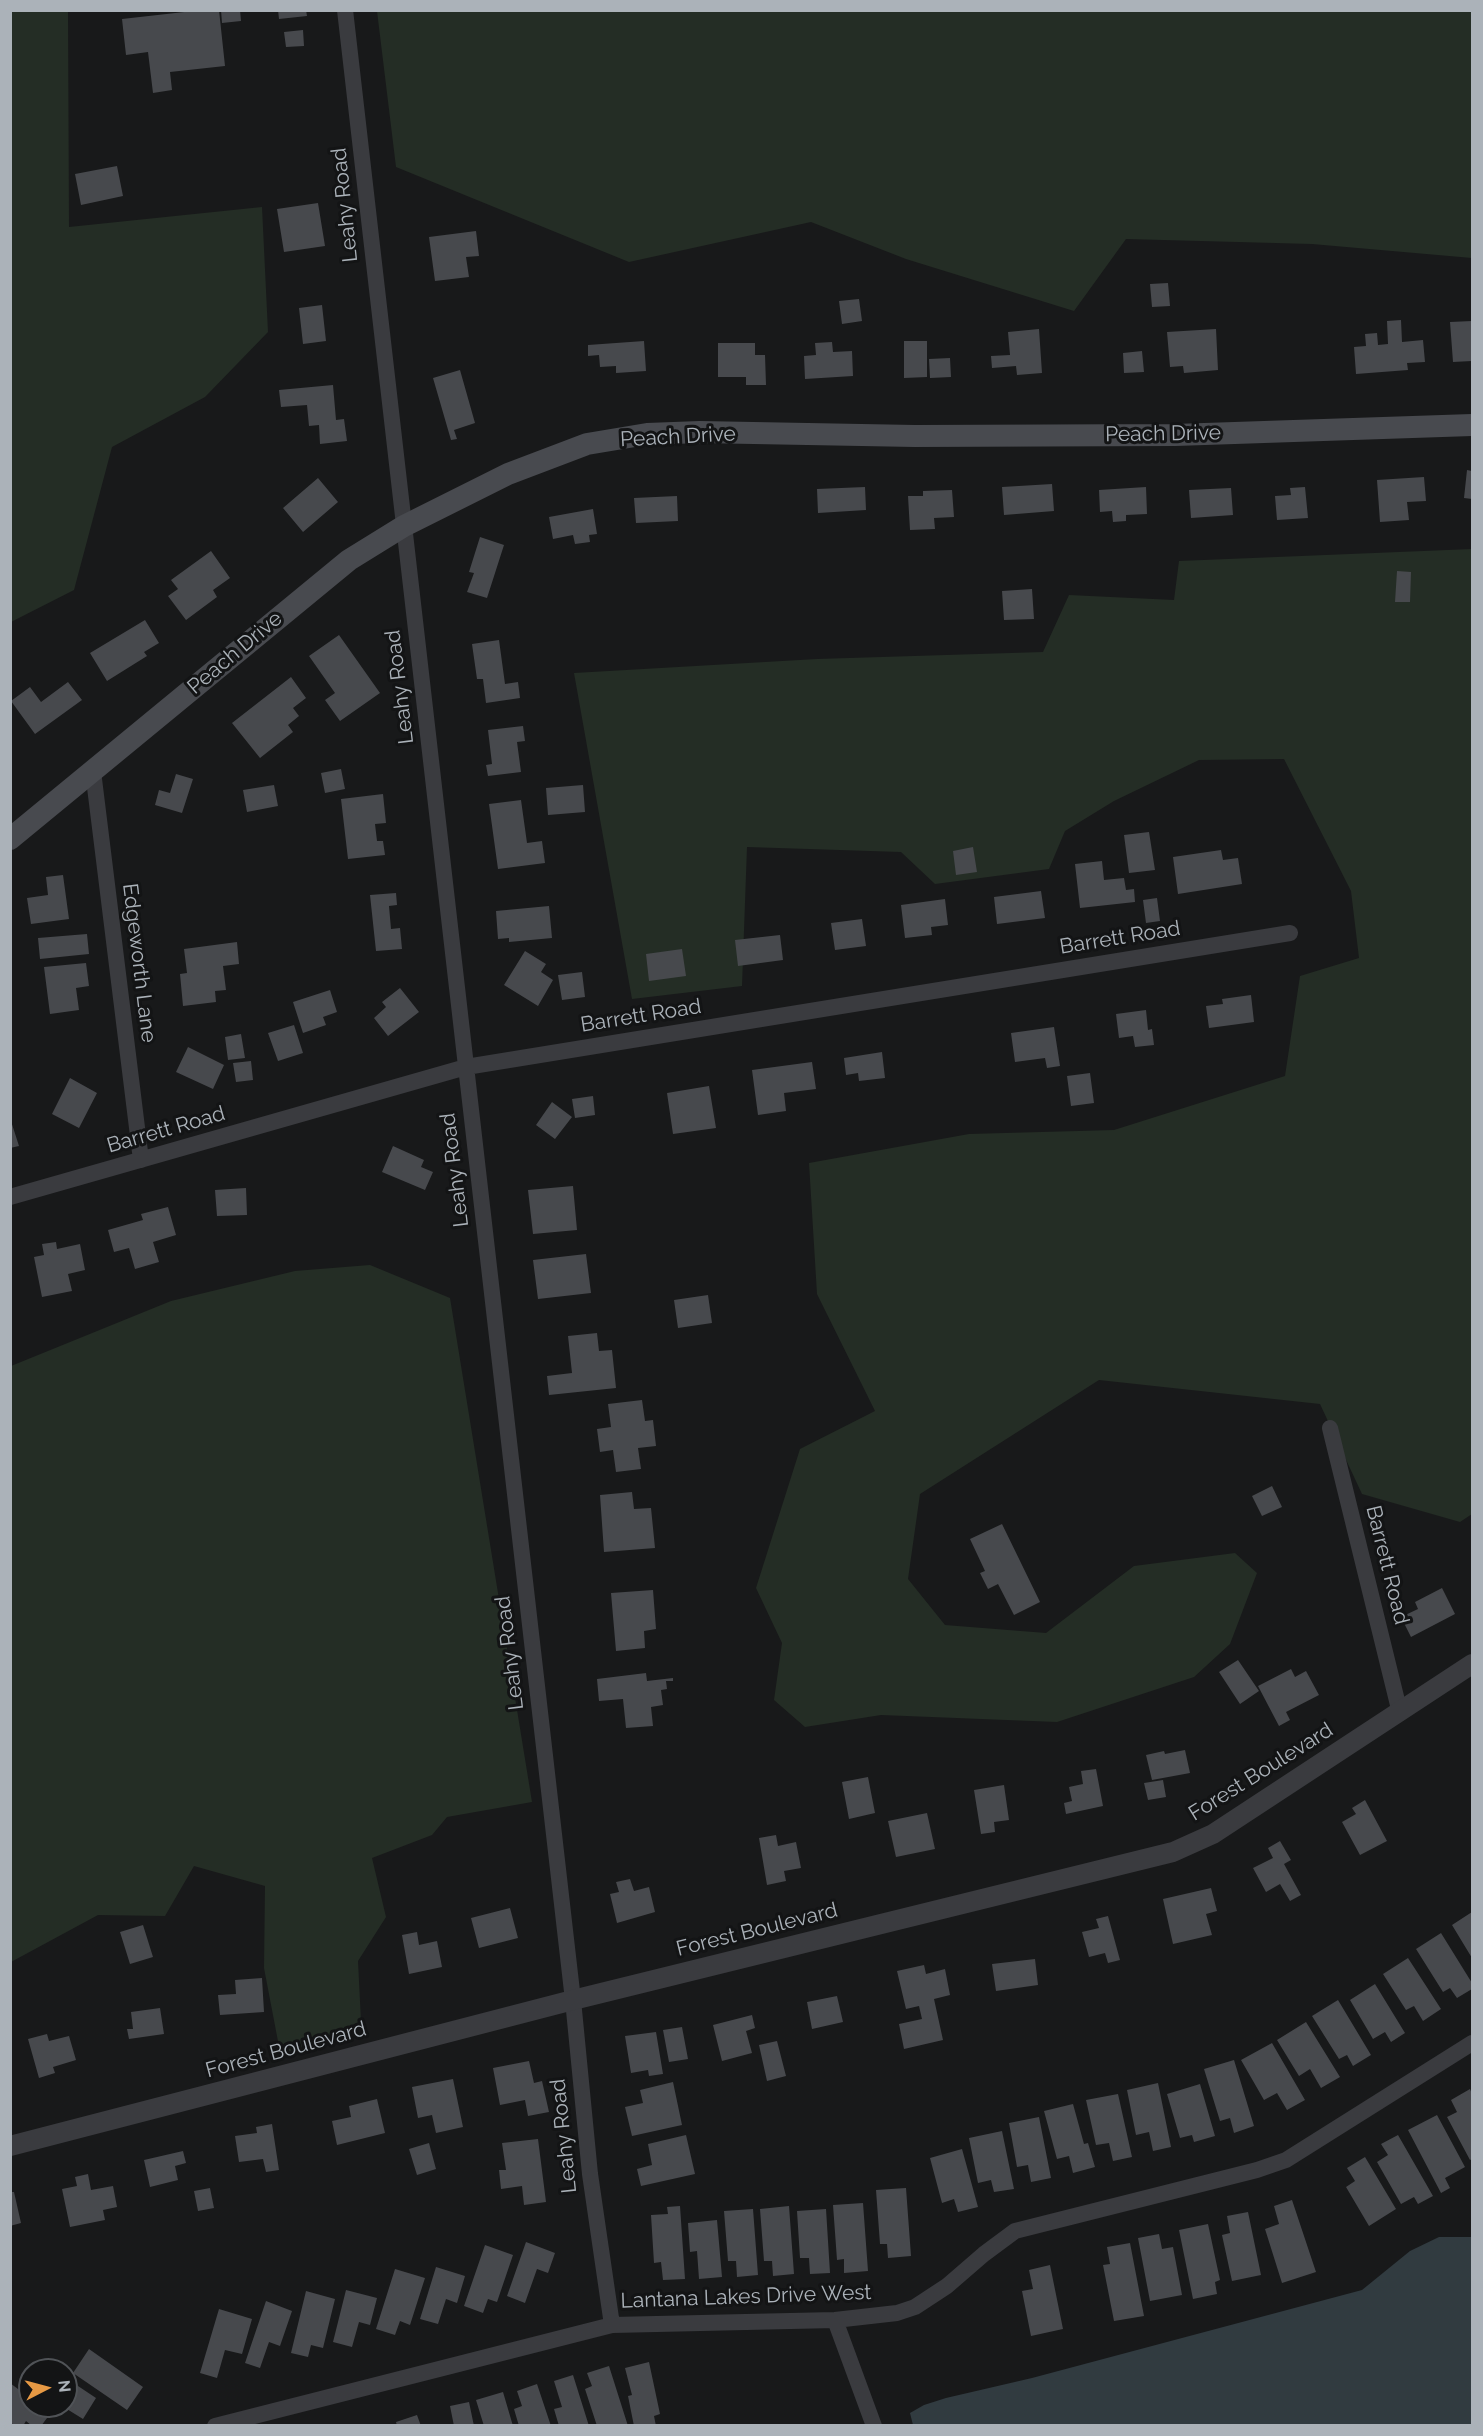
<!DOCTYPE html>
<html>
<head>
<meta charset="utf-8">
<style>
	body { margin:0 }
	#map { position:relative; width:1483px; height:2436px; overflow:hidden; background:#18191a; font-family:Raleway,sans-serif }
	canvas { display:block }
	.frame { position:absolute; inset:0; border:12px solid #abb2b9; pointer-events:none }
	.north { position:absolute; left:18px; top:2358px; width:60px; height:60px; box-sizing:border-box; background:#131415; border:2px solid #505357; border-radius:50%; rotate:84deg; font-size:16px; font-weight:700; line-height:24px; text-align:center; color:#abb2b9 }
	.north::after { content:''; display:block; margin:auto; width:21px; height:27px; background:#e79944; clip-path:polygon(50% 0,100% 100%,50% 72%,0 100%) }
</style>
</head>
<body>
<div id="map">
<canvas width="1483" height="2436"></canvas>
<div class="frame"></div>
<div class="north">N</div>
</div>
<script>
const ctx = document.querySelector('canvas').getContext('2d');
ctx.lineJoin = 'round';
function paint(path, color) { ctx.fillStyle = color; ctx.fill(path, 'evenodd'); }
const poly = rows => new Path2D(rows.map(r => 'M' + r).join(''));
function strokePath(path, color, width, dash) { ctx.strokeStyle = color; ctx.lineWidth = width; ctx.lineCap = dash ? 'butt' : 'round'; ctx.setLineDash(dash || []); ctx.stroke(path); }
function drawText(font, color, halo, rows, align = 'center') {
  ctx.font = font + ' Raleway,sans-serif'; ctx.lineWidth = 6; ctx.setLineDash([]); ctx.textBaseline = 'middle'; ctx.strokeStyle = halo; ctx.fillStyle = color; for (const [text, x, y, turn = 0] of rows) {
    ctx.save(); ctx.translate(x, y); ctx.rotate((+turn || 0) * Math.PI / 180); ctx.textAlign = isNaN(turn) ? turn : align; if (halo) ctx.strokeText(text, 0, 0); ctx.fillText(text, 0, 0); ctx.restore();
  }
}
paint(poly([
	[11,10,68,11,69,227,262,207,268,332,205,397,112,447,74,590,11,622],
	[377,11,1472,11,1472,258,1312,244,1126,239,1074,311,906,259,811,222,629,262,396,167],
	[1472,549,1472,1514,1460,1522,1362,1494,1320,1404,1099,1380,920,1494,908,1579,945,1625,1046,1633,1134,1566,1235,1553,1257,1573,1230,1644,1194,1677,1057,1722,881,1715,805,1727,774,1700,782,1643,756,1588,800,1449,875,1411,817,1294,809,1163,969,1134,1114,1130,1285,1076,1300,976,1359,958,1351,891,1284,759,1199,760,1114,801,1065,831,1049,869,935,884,901,852,747,847,742,986,632,999,574,673,817,659,1043,652,1069,595,1174,600,1179,561],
	[370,1265,450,1298,532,1802,447,1817,432,1835,372,1858,386,1917,358,1961,361,2021,281,2057,264,1968,265,1886,194,1866,165,1916,98,1915,11,1962,11,1366,171,1301,295,1271]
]), '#242d25');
paint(poly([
	[1439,2237,1472,2237,1472,2425,913,2425,910,2413,924,2405,946,2398,1032,2378,1362,2290,1410,2251]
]), '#313b40');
paint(poly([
	[202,10,219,10,225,66,170,72,172,90,153,93,148,52,126,55,122,19],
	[221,10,240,10,241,21,222,23],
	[278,10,306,10,307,16,279,19],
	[303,30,304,46,286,47,284,32],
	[117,166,123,196,81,205,75,174],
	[318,203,325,246,284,252,277,209],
	[476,231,479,256,466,257,469,277,435,281,429,237],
	[1168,283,1170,306,1152,307,1150,284],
	[859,299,862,321,842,324,839,301],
	[322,305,326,341,303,344,299,308],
	[1401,320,1402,342,1423,340,1425,362,1407,363,1408,370,1356,374,1354,347,1366,346,1365,334,1377,333,1378,345,1388,344,1387,321],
	[1472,321,1472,361,1453,362,1450,322],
	[1039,329,1042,373,1017,375,1016,366,992,368,991,356,1010,355,1008,332],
	[1216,329,1218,370,1184,373,1183,366,1170,367,1167,332],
	[644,341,646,371,616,373,616,366,600,367,599,355,588,356,588,345],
	[904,341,927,341,927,377,904,378],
	[832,342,833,352,852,351,853,376,805,379,804,356,816,355,815,343],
	[718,343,755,343,755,355,765,355,766,385,746,385,746,377,718,377],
	[1142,351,1144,372,1124,373,1123,353],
	[950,358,951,377,930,378,929,359],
	[460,370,475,423,454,430,457,439,451,440,433,378],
	[333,385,336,420,344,419,347,441,320,444,319,425,309,426,307,405,281,407,279,390],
	[1467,470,1472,471,1472,499,1464,498],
	[1424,477,1426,501,1407,502,1409,520,1380,522,1377,480],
	[318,478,338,502,303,532,283,508],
	[1052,484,1054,511,1004,515,1002,487],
	[865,487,866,510,818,513,817,489],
	[1146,487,1147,514,1126,515,1126,521,1113,522,1112,511,1100,512,1099,490],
	[1305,487,1308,518,1277,520,1275,496,1291,495,1290,488],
	[1231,488,1233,515,1191,518,1189,490],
	[952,490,954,517,934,518,935,529,910,530,908,496,923,496,923,491],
	[677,496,678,521,636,523,634,498],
	[593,509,597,534,589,535,590,542,575,544,573,535,553,539,549,517],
	[480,537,504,545,487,598,467,592,474,573,469,572],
	[211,551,230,578,213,590,217,597,186,620,168,596,178,589,171,580],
	[1397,571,1411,572,1410,602,1395,602],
	[1032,589,1034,619,1004,620,1002,591],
	[145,620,159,643,144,652,147,656,107,681,90,653],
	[339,635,380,693,340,721,325,700,335,693,309,656],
	[499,640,505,684,518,682,520,698,486,703,483,679,477,679,472,644],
	[291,677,306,698,293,708,299,716,288,725,293,732,260,758,232,723],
	[68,682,82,700,35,734,11,701,30,687,41,702],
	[523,726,525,741,517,742,521,772,488,776,486,765,492,764,488,730],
	[341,769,345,789,325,793,321,773],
	[176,774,193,779,182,813,155,805,159,790,170,793],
	[274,785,278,806,247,812,243,790],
	[583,785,585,812,548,815,546,788],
	[383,794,386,823,375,824,377,841,383,841,385,855,348,859,341,799],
	[521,800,527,843,542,841,545,863,498,869,489,804],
	[1149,832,1155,870,1129,873,1124,835],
	[973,847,977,872,956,875,953,851],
	[1221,850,1223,860,1238,858,1242,884,1178,894,1173,857],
	[1102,861,1104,880,1124,878,1126,890,1134,889,1135,902,1080,908,1075,864],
	[63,875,69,919,31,924,27,898,48,895,46,877],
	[1041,891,1045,918,997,924,994,897],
	[396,893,397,905,389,906,391,929,400,928,402,949,376,951,370,895],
	[1157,898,1160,921,1146,923,1143,900],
	[945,899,948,925,931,927,932,935,905,938,901,905],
	[549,906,552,938,509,942,509,938,498,939,496,911],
	[862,919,866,946,835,950,831,923],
	[87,934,89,954,40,959,38,938],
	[780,935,783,960,738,966,735,940],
	[237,942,239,964,223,966,226,990,215,991,216,1002,183,1006,180,974,187,973,184,949],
	[682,949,686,976,649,981,646,954],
	[525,951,546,964,541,972,553,980,538,1006,504,985],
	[86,963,89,986,76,988,79,1010,50,1014,44,967],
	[582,972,585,997,562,1000,558,975],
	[400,988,419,1012,388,1036,374,1018,386,1007,382,1002],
	[330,990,337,1012,323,1017,326,1025,303,1033,293,1002],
	[1251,995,1254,1022,1209,1028,1206,1006,1223,1004,1222,999],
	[1146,1010,1148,1030,1152,1029,1154,1045,1135,1047,1133,1036,1119,1038,1116,1014],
	[294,1025,303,1053,278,1061,268,1033],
	[1054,1027,1060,1066,1047,1068,1045,1058,1015,1062,1011,1033],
	[241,1034,245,1058,228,1060,225,1037],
	[188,1047,224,1065,213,1089,176,1072],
	[882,1052,885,1078,859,1081,858,1073,846,1075,844,1058],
	[251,1061,253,1080,236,1082,233,1063],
	[812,1062,816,1089,784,1093,786,1111,758,1115,752,1070],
	[1090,1073,1094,1103,1071,1106,1067,1076],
	[70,1078,97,1093,79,1128,52,1114],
	[709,1086,716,1128,673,1134,667,1093],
	[593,1096,595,1115,575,1118,572,1099],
	[552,1102,572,1117,555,1139,536,1125],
	[10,1118,19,1146,10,1148],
	[393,1146,424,1160,421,1167,433,1172,425,1190,382,1172],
	[573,1186,577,1230,533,1234,528,1190],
	[246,1188,247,1215,217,1216,215,1190],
	[168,1207,176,1235,153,1242,159,1262,135,1269,129,1248,114,1252,108,1230,143,1220,141,1214],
	[56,1242,57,1249,80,1244,85,1270,68,1274,72,1291,42,1297,34,1257,44,1255,42,1244],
	[586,1254,591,1293,538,1299,533,1260],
	[708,1295,712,1323,678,1328,674,1300],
	[597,1333,599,1351,612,1350,616,1388,549,1395,547,1376,572,1373,568,1336],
	[642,1400,645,1421,653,1420,656,1446,638,1448,641,1469,616,1472,613,1450,600,1452,597,1429,611,1427,608,1404],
	[1272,1486,1282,1507,1262,1516,1252,1496],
	[632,1492,634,1509,651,1508,655,1548,604,1552,600,1495],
	[1002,1524,1040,1602,1014,1615,998,1584,988,1589,980,1573,985,1571,970,1539],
	[1442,1588,1455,1614,1411,1637,1401,1617,1418,1609,1415,1602],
	[653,1590,656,1629,644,1631,645,1648,616,1651,611,1593],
	[1238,1660,1259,1691,1240,1704,1219,1672],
	[1291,1669,1295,1677,1306,1671,1319,1695,1286,1712,1290,1720,1279,1726,1258,1686],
	[646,1673,647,1681,673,1678,673,1681,666,1681,667,1689,661,1690,663,1705,651,1707,653,1726,626,1728,623,1699,599,1701,597,1679],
	[1185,1750,1190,1773,1152,1780,1146,1755,1164,1751,1165,1754],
	[1096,1769,1103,1806,1066,1814,1064,1803,1072,1801,1069,1787,1083,1784,1081,1771],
	[868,1777,875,1813,849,1819,842,1782],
	[1163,1780,1166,1797,1148,1800,1144,1783],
	[1004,1785,1009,1820,994,1822,995,1832,981,1834,974,1790],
	[1365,1800,1387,1841,1360,1855,1342,1822,1356,1814,1352,1808],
	[927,1813,935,1849,896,1857,888,1821],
	[776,1835,778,1846,796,1842,801,1868,784,1871,786,1881,767,1885,759,1838],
	[1280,1841,1291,1860,1284,1864,1301,1895,1290,1901,1280,1884,1266,1892,1253,1868,1273,1858,1268,1848],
	[630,1879,634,1891,649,1887,655,1912,617,1923,610,1894,619,1892,616,1882],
	[1211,1888,1217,1911,1206,1914,1212,1935,1173,1944,1163,1899],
	[510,1908,518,1938,479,1948,471,1918],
	[1472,1912,1472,1958,1452,1925],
	[1108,1916,1120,1960,1108,1963,1105,1953,1089,1957,1082,1932,1099,1928,1096,1919],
	[143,1925,153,1957,130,1964,120,1932],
	[417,1932,419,1945,437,1941,442,1967,409,1974,402,1935],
	[1441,1933,1472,1983,1472,1989,1457,1998,1450,1988,1443,1992,1416,1949],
	[1408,1958,1441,2009,1423,2021,1414,2006,1406,2010,1383,1974],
	[1035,1959,1038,1985,996,1991,992,1964],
	[924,1965,926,1974,945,1969,950,1995,934,1999,943,2040,904,2049,899,2024,922,2019,919,2006,906,2009,897,1971],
	[262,1978,264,2012,220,2015,218,1995,236,1994,235,1980],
	[1375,1984,1405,2033,1391,2042,1385,2032,1373,2039,1350,2000],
	[837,1996,843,2022,812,2029,807,2002],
	[1338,2000,1371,2055,1353,2066,1347,2055,1339,2059,1312,2016],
	[160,2008,164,2034,129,2039,127,2029,133,2029,131,2012],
	[752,2015,755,2028,746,2031,752,2053,722,2061,713,2025],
	[1306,2022,1340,2077,1321,2088,1310,2069,1299,2076,1277,2040],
	[682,2027,688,2059,669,2062,663,2030],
	[656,2032,663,2074,649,2076,648,2070,631,2073,625,2036],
	[47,2034,49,2041,69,2036,76,2060,53,2067,55,2073,39,2078,28,2039],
	[777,2041,786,2076,767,2081,759,2045],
	[1272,2043,1305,2100,1287,2110,1277,2093,1264,2100,1241,2060],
	[1234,2060,1254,2126,1234,2133,1230,2118,1220,2121,1204,2069],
	[529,2061,534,2083,542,2081,549,2112,528,2116,525,2100,500,2105,493,2068],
	[453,2079,463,2127,436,2133,432,2115,418,2118,412,2087],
	[673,2082,682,2125,632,2136,625,2107,643,2103,640,2090],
	[1158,2083,1171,2147,1153,2151,1149,2132,1136,2135,1127,2090],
	[1200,2084,1215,2136,1194,2142,1192,2135,1180,2138,1167,2094],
	[1470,2089,1472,2094,1472,2159,1470,2160,1447,2117,1457,2112,1451,2100],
	[1118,2094,1132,2157,1113,2161,1109,2143,1096,2145,1086,2100],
	[377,2099,385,2133,337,2145,332,2121,351,2117,349,2106],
	[1073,2104,1084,2144,1088,2143,1095,2167,1073,2173,1069,2156,1057,2159,1044,2111],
	[1437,2115,1465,2167,1445,2178,1450,2188,1441,2193,1408,2130],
	[1039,2117,1051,2178,1031,2182,1028,2165,1017,2167,1009,2123],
	[272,2124,279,2170,266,2172,263,2159,239,2162,235,2136,257,2133,256,2127],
	[1002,2131,1014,2189,994,2192,991,2180,978,2183,969,2138],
	[686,2135,695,2174,641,2186,637,2169,652,2165,648,2144],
	[1398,2135,1433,2196,1418,2204,1414,2197,1401,2204,1377,2162,1388,2155,1381,2144],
	[538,2139,546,2202,524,2205,522,2186,501,2189,499,2170,506,2170,502,2143],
	[429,2143,436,2169,417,2175,409,2149],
	[962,2149,978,2207,958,2212,954,2199,942,2203,930,2158],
	[183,2151,186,2163,175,2166,178,2180,150,2187,144,2160],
	[1365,2157,1396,2209,1369,2226,1346,2187,1355,2181,1347,2168],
	[88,2174,91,2190,113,2186,117,2207,103,2210,105,2220,70,2227,62,2189,77,2186,75,2177],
	[210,2188,214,2208,198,2211,194,2191],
	[906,2188,911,2256,888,2258,887,2244,880,2244,876,2190],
	[10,2192,14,2192,21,2223,10,2226],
	[1292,2200,1316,2272,1282,2283,1265,2229,1279,2224,1274,2206],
	[863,2203,868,2271,844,2273,844,2259,837,2260,833,2205],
	[680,2206,685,2279,663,2280,661,2262,654,2263,651,2215,668,2214,667,2207],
	[789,2206,794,2274,773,2276,772,2261,764,2261,760,2209],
	[753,2209,758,2275,737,2277,736,2261,728,2261,724,2211],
	[826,2209,830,2273,810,2274,809,2258,800,2258,797,2211],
	[1248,2212,1261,2275,1232,2281,1222,2235,1230,2233,1227,2216],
	[717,2220,722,2277,699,2279,697,2251,690,2252,688,2223],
	[1208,2224,1220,2280,1215,2282,1217,2294,1193,2299,1179,2230],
	[1159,2234,1162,2249,1173,2247,1182,2295,1150,2301,1138,2238],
	[526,2242,555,2253,548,2273,537,2269,525,2303,507,2296],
	[1130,2243,1144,2316,1114,2321,1103,2265,1110,2264,1107,2247],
	[485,2245,513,2255,497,2302,488,2299,483,2313,464,2306],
	[1050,2265,1063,2329,1031,2336,1022,2291,1033,2289,1029,2270],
	[436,2267,465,2276,457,2303,446,2299,438,2324,420,2319],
	[395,2269,425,2278,410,2325,400,2321,395,2335,376,2329],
	[346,2290,377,2298,370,2325,359,2322,352,2347,333,2342],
	[306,2291,335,2299,323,2348,311,2345,308,2357,291,2353],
	[266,2301,292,2311,280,2346,269,2342,260,2368,245,2363],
	[219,2309,252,2319,242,2354,225,2350,217,2378,200,2373],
	[89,2349,143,2387,127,2410,73,2373],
	[649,2362,660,2414,654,2416,656,2426,634,2426,628,2396,632,2395,625,2368],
	[609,2366,628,2426,597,2426,585,2389,592,2386,587,2373],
	[573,2375,589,2426,559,2426,554,2409,562,2407,554,2381],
	[66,2378,96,2398,83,2419,62,2406,66,2406],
	[10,2383,30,2398,30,2406,40,2406,50,2414,41,2426,32,2426,26,2421,23,2426,15,2426,10,2422],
	[537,2384,551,2426,519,2426,514,2409,522,2406,517,2391],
	[503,2392,513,2426,484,2426,476,2400],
	[469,2402,474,2426,454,2426,450,2406],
	[417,2415,421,2426,397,2426,396,2422]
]), '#47494d');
strokePath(poly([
	[345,10,573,2000,590,2174,612,2325],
	[93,771,141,1160],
	[10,1197,466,1067,1290,933],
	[1330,1428,1400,1713],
	[835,2320,874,2426],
	[215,2426,612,2325,835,2320,897,2313,915,2307,947,2286,984,2254,1015,2231,1257,2170,1286,2160,1472,2043]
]), '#3a3b3f', 16);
strokePath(poly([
	[10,2146,573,2000,1173,1852,1213,1834,1472,1664]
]), '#3a3b3f', 20);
strokePath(poly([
	[10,839,349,560,404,526,508,474,587,444,647,434,700,432,915,436,1175,435,1472,425]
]), '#484a4f', 22);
drawText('21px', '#abb2b9', '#131415', [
	["Leahy Road",345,205,-96],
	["Peach Drive",1163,434,-1],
	["Peach Drive",678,437,-3],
	["Peach Drive",235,653,-40],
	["Leahy Road",400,687,-97],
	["Barrett Road",1120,938,-9],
	["Edgeworth Lane",139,963,83],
	["Barrett Road",641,1016,-9],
	["Barrett Road",166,1130,-16],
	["Leahy Road",455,1170,-97],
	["Barrett Road",1387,1565,76],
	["Leahy Road",510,1653,-97],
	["Forest Boulevard",1261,1772,-32],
	["Forest Boulevard",757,1930,-14],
	["Forest Boulevard",286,2050,-15],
	["Leahy Road",564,2136,-96],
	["Lantana Lakes Drive West",746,2297,-2]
]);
</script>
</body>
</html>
